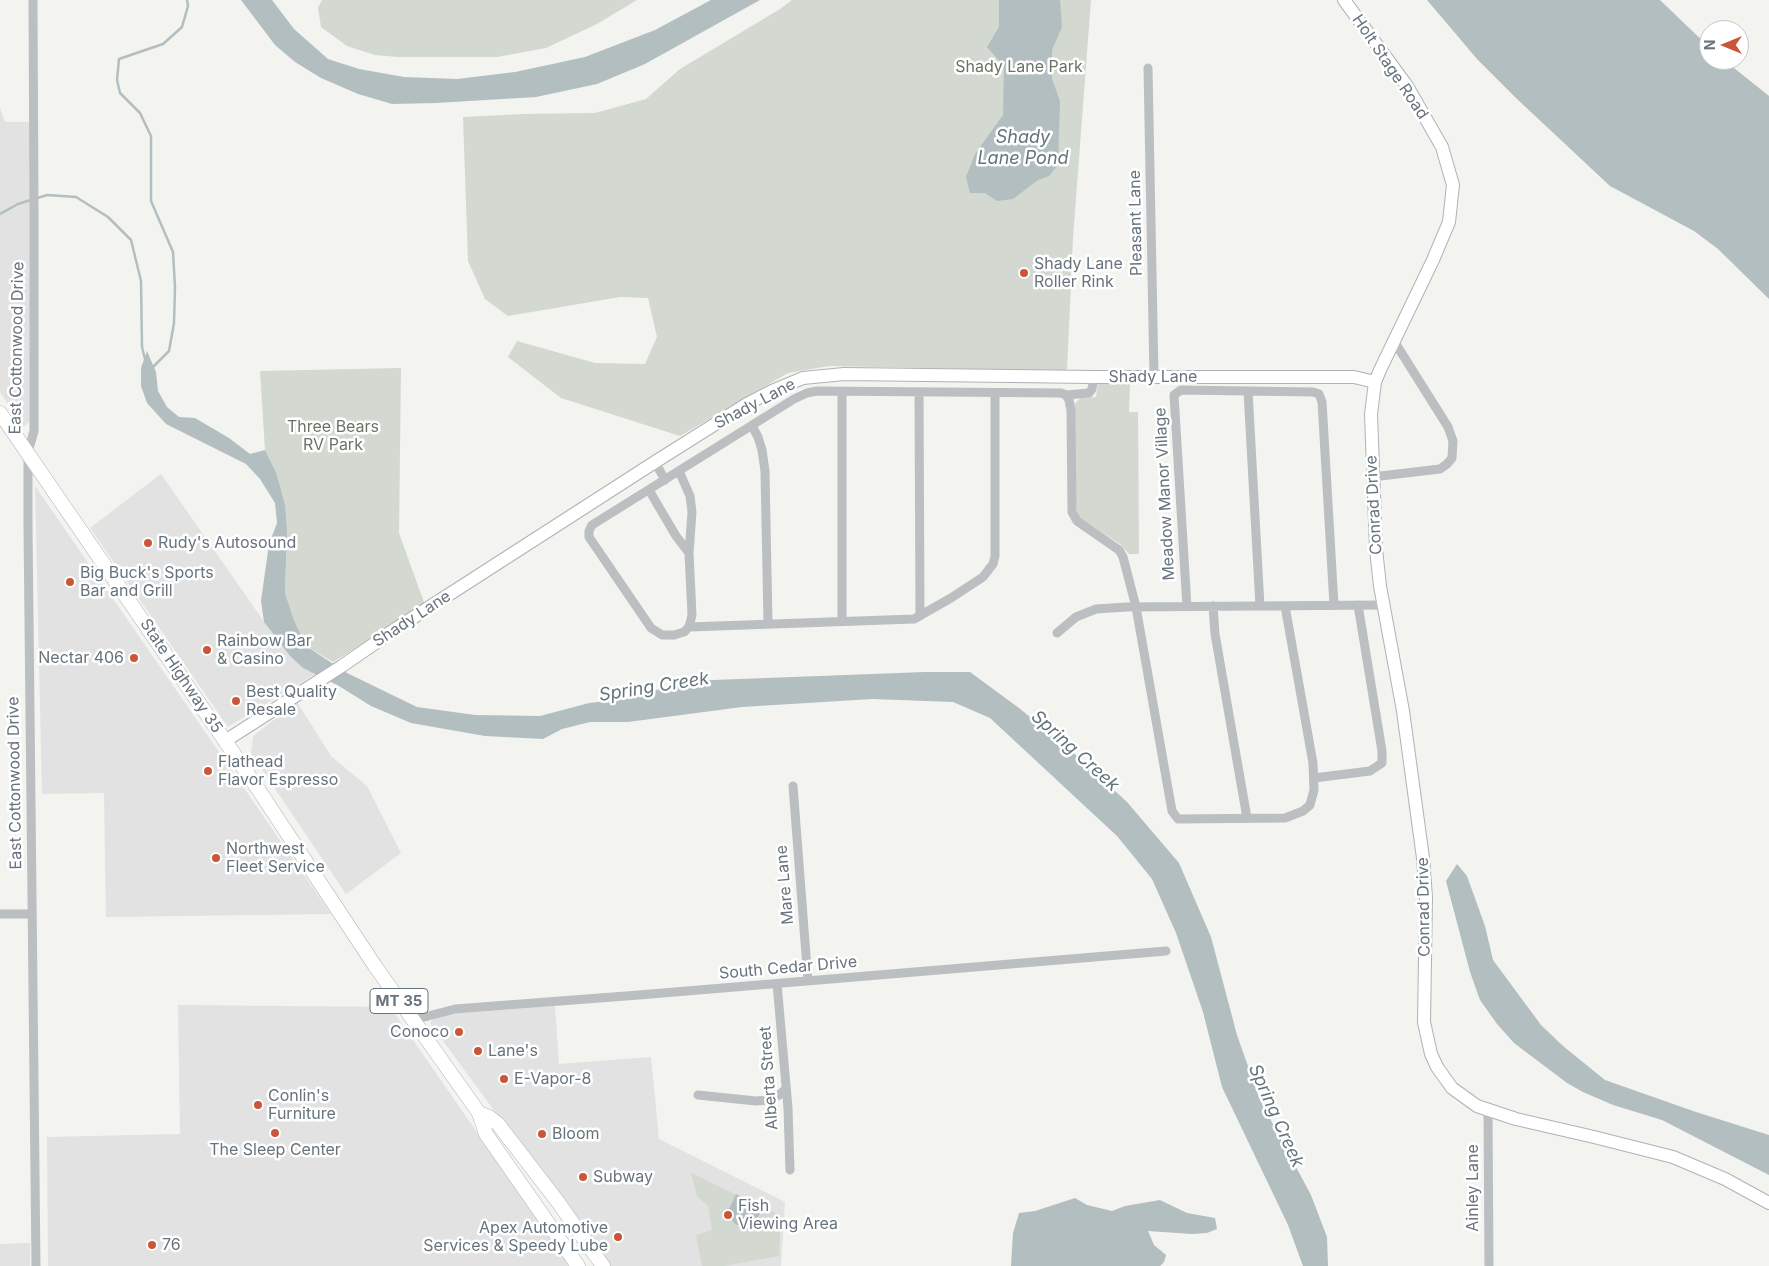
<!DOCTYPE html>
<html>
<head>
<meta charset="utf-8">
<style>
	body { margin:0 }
	#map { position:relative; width:1769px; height:1266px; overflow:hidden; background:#f3f3f0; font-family:Inter,sans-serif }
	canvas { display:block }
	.north { position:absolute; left:1699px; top:20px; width:50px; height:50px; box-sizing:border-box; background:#fff; border:1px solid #c2c7cb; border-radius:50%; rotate:270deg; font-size:14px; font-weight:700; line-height:20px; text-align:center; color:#67747d }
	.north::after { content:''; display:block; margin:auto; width:18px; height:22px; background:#ca5639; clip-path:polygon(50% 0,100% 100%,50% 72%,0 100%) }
</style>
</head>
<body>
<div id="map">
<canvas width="1769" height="1266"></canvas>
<div class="north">N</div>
</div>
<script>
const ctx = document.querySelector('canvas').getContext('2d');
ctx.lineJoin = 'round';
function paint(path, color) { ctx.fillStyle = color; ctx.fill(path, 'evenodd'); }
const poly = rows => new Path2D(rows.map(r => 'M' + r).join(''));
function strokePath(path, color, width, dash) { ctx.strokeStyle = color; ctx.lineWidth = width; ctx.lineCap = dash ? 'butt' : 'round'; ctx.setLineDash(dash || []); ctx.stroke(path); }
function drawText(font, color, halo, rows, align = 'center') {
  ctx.font = font + ' Inter,sans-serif'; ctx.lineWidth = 5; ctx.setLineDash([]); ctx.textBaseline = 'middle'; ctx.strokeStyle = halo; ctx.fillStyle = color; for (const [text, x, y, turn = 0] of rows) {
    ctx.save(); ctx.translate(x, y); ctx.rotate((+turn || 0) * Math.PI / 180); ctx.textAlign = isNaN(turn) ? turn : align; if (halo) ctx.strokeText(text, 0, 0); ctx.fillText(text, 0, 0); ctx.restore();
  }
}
paint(poly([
	[0,108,5,122,30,122,30,421,23,427,0,392],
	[161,474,274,636,290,656,303,668,315,674,228,727,90,528],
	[35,486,331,914,106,917,104,793,42,794],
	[297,702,331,756,367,786,401,853,346,894,251,753,253,736],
	[178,1005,390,1007,570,1266,48,1266,47,1137,180,1134],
	[555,1006,559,1064,651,1057,659,1139,785,1202,781,1266,608,1266,430,1023,437,1015],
	[30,1243,30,1266,0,1266,0,1244]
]), '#e1e2e1');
paint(poly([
	[322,0,637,0,597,24,546,48,497,57,398,57,375,55,347,46,321,27,318,8],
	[792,0,1091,0,1073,238,1067,371,829,366,788,373,680,436,561,398,508,357,517,341,595,363,645,364,657,337,648,298,620,297,508,316,485,299,468,261,463,117,523,114,595,113,646,99,680,69,780,9],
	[401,368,399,533,425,605,333,662,306,646,294,620,285,593,287,532,276,472,265,450,260,371],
	[1098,383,1130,384,1129,412,1138,412,1139,554,1129,554,1120,544,1078,517,1076,505,1075,403,1081,398,1096,397],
	[691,1173,781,1216,779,1256,723,1266,702,1266,696,1235,712,1230,708,1206,697,1196]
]), '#d3d8d0');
paint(poly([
	[241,0,272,0,294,29,328,59,359,69,404,77,457,79,515,72,585,57,655,30,711,0,760,0,645,64,597,84,536,97,436,103,392,104,358,94,321,78,295,62,275,45],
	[999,0,1060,0,1062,27,1052,50,1052,79,1060,101,1058,165,1049,176,1038,180,1013,199,997,201,985,193,970,193,966,177,975,154,1003,115,1004,66,987,47,999,27],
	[1427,0,1660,0,1709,47,1709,60,1724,60,1769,96,1769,299,1718,249,1694,231,1610,186,1517,99,1477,59],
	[147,351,156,372,158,391,167,407,179,417,195,418,229,438,250,454,265,450,276,472,285,505,287,532,285,593,294,620,306,646,347,673,417,707,475,715,540,716,589,703,626,699,687,681,925,672,970,672,1019,708,1076,755,1127,802,1179,863,1211,937,1237,1035,1260,1100,1311,1195,1327,1237,1328,1266,1303,1266,1288,1225,1222,1087,1203,1012,1176,933,1152,879,1117,836,990,718,953,702,872,699,742,707,628,722,590,722,562,729,543,739,485,736,411,723,371,706,339,686,303,668,290,656,264,622,261,601,269,544,277,523,275,503,260,479,246,464,166,424,147,403,141,386,141,368],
	[1457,864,1467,876,1485,926,1493,960,1541,1025,1563,1046,1605,1080,1696,1112,1769,1135,1769,1175,1662,1120,1613,1105,1583,1092,1567,1083,1514,1043,1497,1024,1480,1000,1470,972,1446,881],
	[736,1194,763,1207,756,1221,747,1229,743,1228,734,1223,732,1219,729,1209],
	[1075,1198,1087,1205,1112,1211,1125,1206,1160,1200,1187,1213,1215,1218,1217,1229,1207,1233,1192,1234,1148,1231,1154,1245,1166,1255,1164,1262,1160,1266,1011,1266,1013,1233,1019,1213,1035,1211]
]), '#b3bec1');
strokePath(poly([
	[0,214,18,204,47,195,76,197,108,217,131,240,141,281,142,347,145,359],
	[153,367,169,351,174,323,175,287,173,252,151,201,151,136,140,113,120,93,117,80,119,59,163,44,182,27,188,6,187,0]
]), '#b3bec1', 2.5);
const secondary = poly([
	[1344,0,1407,86,1442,147,1453,185,1449,222,1433,260,1380,370,1375,382,1371,414,1376,549,1380,586,1403,711,1423,858,1426,897,1424,1022,1431,1054,1437,1067,1452,1088,1477,1106,1516,1119,1594,1137,1673,1157,1725,1179,1769,1203],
	[225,741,342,666,397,628,655,462,747,404,772,391,803,378,844,374,1094,377,1354,377,1375,382]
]);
const primary = poly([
	[0,413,256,786,375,966,479,1113,486,1134,578,1266],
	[479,1113,489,1117,498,1124,558,1202,603,1266]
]);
strokePath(secondary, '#aeb3b6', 14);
strokePath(primary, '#afb3b6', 15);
strokePath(poly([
	[33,0,34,213,34,431,28,452,28,526,36,1266],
	[1148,68,1154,376],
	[842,391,842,621],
	[1248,391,1260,606],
	[919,392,920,616],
	[1066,395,1089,393,1092,389,1094,377],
	[752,426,758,437,762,450,765,471,768,623],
	[655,462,665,480],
	[679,471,690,496,692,512,689,553,692,615,689,627,684,632,674,635,662,635,651,628,589,537,589,531,592,525,794,399,807,393,817,391,1061,393,1066,395,1069,400,1071,410,1072,512,1077,521,1119,550,1123,557,1136,607,1172,811,1178,819,1285,818,1303,811,1310,805,1314,790,1313,763,1285,606],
	[1372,477,1440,469,1447,464,1452,458,1453,441,1448,427,1394,341],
	[649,490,676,536,689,553],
	[1213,606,1215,634,1247,818],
	[1187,607,1174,395,1181,390,1313,392,1319,394,1322,402,1334,605],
	[689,627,914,619,951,598,983,577,993,564,995,556,995,393],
	[1057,633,1076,617,1096,609,1127,607,1383,605],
	[1314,778,1370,771,1382,763,1382,751,1358,605],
	[793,786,808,981],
	[0,914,31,914],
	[777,984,788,1108,790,1170],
	[413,1020,455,1009,639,995,1166,951],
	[698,1095,756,1101,769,1100,779,1095,786,1089],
	[1488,1110,1489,1266]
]), '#bbbfc1', 9);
strokePath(secondary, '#fff', 12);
strokePath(primary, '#fff', 14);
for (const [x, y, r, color] of [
	[1024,273,5,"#ca5639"],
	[148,543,5,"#ca5639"],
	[70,582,5,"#ca5639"],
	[207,650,5,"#ca5639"],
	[134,658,5,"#ca5639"],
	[236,701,5,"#ca5639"],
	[208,771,5,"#ca5639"],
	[216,858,5,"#ca5639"],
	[459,1032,5,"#ca5639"],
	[478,1051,5,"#ca5639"],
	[504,1079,5,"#ca5639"],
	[258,1105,5,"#ca5639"],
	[275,1133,5,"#ca5639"],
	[542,1134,5,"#ca5639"],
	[583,1177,5,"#ca5639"],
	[728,1215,5,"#ca5639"],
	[618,1237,5,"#ca5639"],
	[152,1245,5,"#ca5639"]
]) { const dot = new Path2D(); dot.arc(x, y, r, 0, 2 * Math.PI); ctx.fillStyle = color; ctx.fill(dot); strokePath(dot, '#fff', 2); }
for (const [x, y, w] of [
	[399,1001,58]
]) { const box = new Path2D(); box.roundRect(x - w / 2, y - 12.5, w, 25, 4); ctx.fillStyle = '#fff'; ctx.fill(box); strokePath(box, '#67747d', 1); }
drawText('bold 15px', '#67747d', null, [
	["MT 35",399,1001]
]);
drawText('16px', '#687564', '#fff', [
	["Shady Lane Park",1019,67],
	["Three Bears",333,427],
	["RV Park",333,445]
]);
drawText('16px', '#67747d', '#fff', [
	["Holt Stage Road",1390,67,56],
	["Pleasant Lane",1136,223,-91],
	["East Cottonwood Drive",17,348,-89],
	["Shady Lane",1153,377],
	["Shady Lane",755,404,-28],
	["Meadow Manor Village",1165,494,-93],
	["Conrad Drive",1374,505,-93],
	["Shady Lane",412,619,-33],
	["State Highway 35",181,676,56],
	["East Cottonwood Drive",15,783,-91],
	["Mare Lane",785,885,-95],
	["Conrad Drive",1424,907,-91],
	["South Cedar Drive",788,968,-5],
	["Alberta Street",769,1078,-94],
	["Ainley Lane",1473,1188,-90]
]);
drawText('16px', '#67747d', '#fff', [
	["Shady Lane",1034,264],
	["Roller Rink",1034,282],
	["Rudy's Autosound",158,543],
	["Big Buck's Sports",80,573],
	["Bar and Grill",80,591],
	["Rainbow Bar",217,641],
	["& Casino",217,659],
	["Nectar 406",124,658,"right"],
	["Best Quality",246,692],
	["Resale",246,710],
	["Flathead",218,762],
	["Flavor Espresso",218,780],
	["Northwest",226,849],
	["Fleet Service",226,867],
	["Conoco",449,1032,"right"],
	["Lane's",488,1051],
	["E-Vapor-8",514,1079],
	["Conlin's",268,1096],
	["Furniture",268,1114],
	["Bloom",552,1134],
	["The Sleep Center",275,1150,"center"],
	["Subway",593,1177],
	["Fish",738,1206],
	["Viewing Area",738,1224],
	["Apex Automotive",608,1228,"right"],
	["Services & Speedy Lube",608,1246,"right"],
	["76",162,1245]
], 'left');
drawText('italic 18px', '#63757b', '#fff', [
	["Shady",1023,138],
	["Lane Pond",1023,159],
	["Spring Creek",654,687,-9],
	["Spring Creek",1075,751,42],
	["Spring Creek",1276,1116,66]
]);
</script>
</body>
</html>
